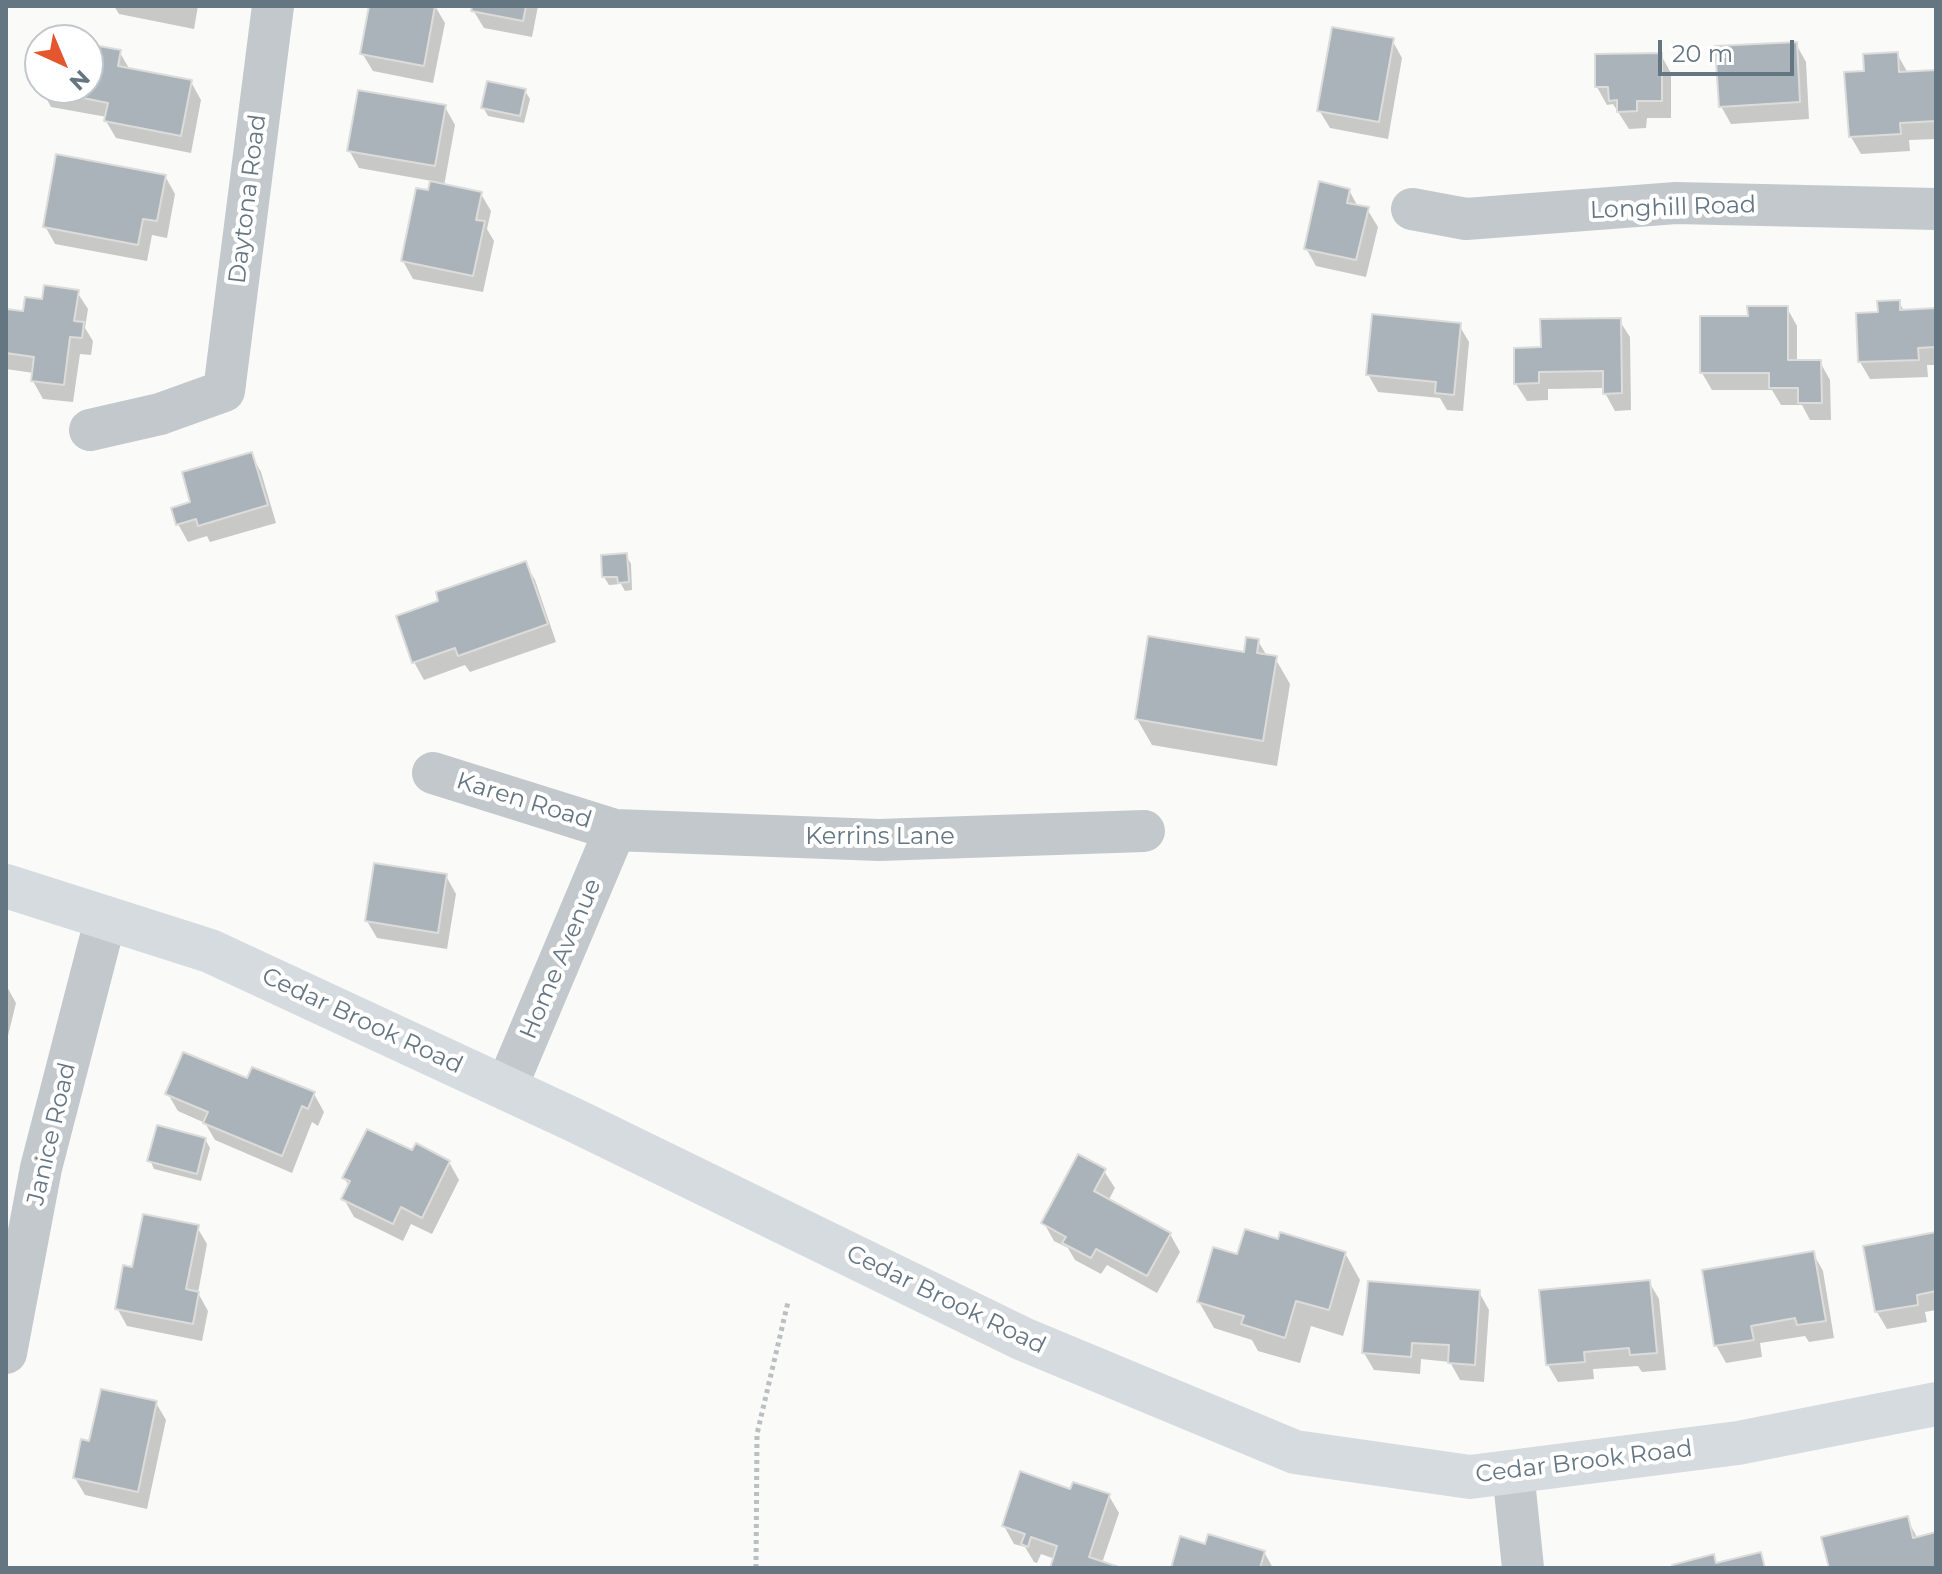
<!DOCTYPE html>
<html>
<head>
<meta charset="utf-8">
<style>
	body { margin:0 }
	#map { position:relative; width:1942px; height:1574px; overflow:hidden; background:#fafaf8; font-family:Montserrat,sans-serif }
	canvas { display:block }
	.frame { position:absolute; inset:0; border:8px solid #657683; pointer-events:none }
	.north { position:absolute; left:24px; top:24px; width:80px; height:80px; box-sizing:border-box; background:#fff; border:2px solid #c1c8cd; border-radius:50%; rotate:136deg; font-size:22px; font-weight:700; line-height:32px; text-align:center; color:#657683 }
	.north::after { content:''; display:block; margin:auto; width:28px; height:36px; background:#e4572e; clip-path:polygon(50% 0,100% 100%,50% 72%,0 100%) }
	.scale { position:absolute; left:1658px; top:40px; width:136px; height:36px; box-sizing:border-box; border:4px solid #657683; border-top:0; padding-left:10px; font-size:24px; line-height:28px; white-space:nowrap; color:#657683; -webkit-text-stroke:6px #fff; paint-order:stroke }
</style>
</head>
<body>
<div id="map">
<canvas width="1942" height="1574"></canvas>
<div class="frame"></div>
<div class="north">N</div>
<div class="scale">20 m</div>
</div>
<script>
const ctx = document.querySelector('canvas').getContext('2d');
ctx.lineJoin = 'round';
function paint(path, color) { ctx.fillStyle = color; ctx.fill(path, 'evenodd'); }
const poly = rows => new Path2D(rows.map(r => 'M' + r).join(''));
function strokePath(path, color, width, dash) { ctx.strokeStyle = color; ctx.lineWidth = width; ctx.lineCap = dash ? 'butt' : 'round'; ctx.setLineDash(dash || []); ctx.stroke(path); }
function drawText(font, color, halo, rows, align = 'center') {
  ctx.font = font + ' Montserrat,sans-serif'; ctx.lineWidth = 8; ctx.setLineDash([]); ctx.textBaseline = 'middle'; ctx.strokeStyle = halo; ctx.fillStyle = color; for (const [text, x, y, turn = 0] of rows) {
    ctx.save(); ctx.translate(x, y); ctx.rotate((+turn || 0) * Math.PI / 180); ctx.textAlign = isNaN(turn) ? turn : align; if (halo) ctx.strokeText(text, 0, 0); ctx.fillText(text, 0, 0); ctx.restore();
  }
}
paint(poly([
	[114,6,198,6,194,29,119,14],
	[371,6,435,6,445,23,433,83,373,71,362,53],
	[474,6,538,6,532,37,484,28,473,10],
	[1392,40,1402,58,1388,139,1330,128,1319,110],
	[1796,44,1806,62,1809,119,1731,124,1721,106],
	[88,46,119,51,130,70,191,82,201,100,191,153,116,138,106,121,107,117,51,107,41,88,88,88],
	[1897,54,1908,73,1934,72,1936,75,1936,139,1909,140,1910,151,1861,154,1851,137],
	[1661,55,1671,73,1671,118,1647,118,1646,128,1629,129,1613,104,1607,105,1597,87],
	[525,91,530,99,524,123,488,116,483,107],
	[445,107,455,125,444,186,481,194,491,211,487,229,494,241,483,292,413,279,403,261,432,181,359,168,349,150],
	[165,176,175,194,167,238,152,235,147,261,55,244,45,226],
	[1349,190,1358,207,1367,209,1378,227,1366,277,1316,266,1306,248],
	[77,292,88,309,85,328,93,341,91,355,80,354,73,402,43,399,33,381,34,373,6,369,6,311,25,313,43,302],
	[1899,302,1904,311,1936,310,1936,365,1927,365,1928,377,1870,379,1860,362,1880,314],
	[1787,308,1797,326,1797,362,1820,362,1830,380,1831,420,1810,420,1802,405,1781,405,1772,390,1712,390,1702,373,1750,318],
	[1619,320,1630,337,1631,410,1615,411,1605,393,1605,388,1548,389,1548,400,1527,401,1516,384,1543,349],
	[1459,325,1469,342,1463,411,1447,410,1440,398,1378,392,1368,374],
	[251,454,261,472,276,523,210,542,207,536,188,542,178,524,193,503],
	[626,555,631,564,632,590,625,591,621,584,609,585,604,577],
	[525,563,535,580,556,642,470,672,465,665,424,680,414,662,441,602],
	[1258,641,1267,656,1275,658,1290,684,1277,766,1152,745,1137,719,1245,654],
	[446,876,456,894,447,949,377,938,367,921],
	[6,985,16,1003,6,1044],
	[248,1081,314,1094,324,1112,318,1126,312,1122,292,1173,215,1140,205,1123,178,1111,168,1094],
	[205,1139,210,1148,201,1181,154,1169,150,1160],
	[412,1153,449,1162,459,1180,432,1234,411,1224,403,1241,354,1217,344,1199,350,1187,344,1178],
	[1104,1171,1115,1188,1108,1201,1170,1234,1180,1252,1157,1293,1107,1265,1101,1274,1075,1260,1068,1248,1054,1241,1044,1223],
	[197,1227,207,1244,198,1293,208,1311,202,1341,127,1326,117,1308,134,1269],
	[1936,1234,1936,1310,1925,1312,1927,1322,1887,1329,1877,1312,1865,1247],
	[1280,1242,1345,1253,1360,1280,1343,1336,1311,1326,1300,1363,1258,1351,1252,1340,1214,1328,1199,1302,1239,1257],
	[1813,1253,1823,1271,1834,1338,1809,1342,1805,1336,1760,1343,1762,1357,1726,1363,1716,1345],
	[1649,1282,1659,1299,1666,1370,1642,1372,1638,1366,1593,1369,1594,1379,1558,1382,1548,1365],
	[1479,1292,1489,1310,1484,1382,1460,1380,1450,1362,1421,1359,1420,1374,1374,1370,1364,1353],
	[156,1403,166,1420,147,1509,85,1495,75,1478,91,1443],
	[1071,1491,1109,1496,1119,1513,1102,1563,1116,1568,1052,1568,1055,1559,1041,1554,1037,1563,1034,1562,1025,1547,1014,1544,1004,1526],
	[1907,1519,1918,1539,1936,1534,1936,1568,1831,1568],
	[1206,1546,1264,1552,1273,1568,1173,1568]
]), '#0003');
const building = poly([
	[369,6,435,6,424,66,360,54,369,6],
	[472,6,526,6,523,21,471,11,472,6],
	[1332,27,1394,38,1379,122,1317,111,1332,27],
	[1797,42,1800,102,1719,107,1715,46,1797,42],
	[88,44,121,50,118,66,192,80,181,136,104,121,108,103,39,89,40,84,40,88,88,88,88,44],
	[1898,52,1899,72,1935,70,1936,121,1900,123,1901,134,1849,137,1844,72,1864,71,1863,54,1898,52],
	[1662,53,1662,101,1637,101,1637,111,1617,112,1617,100,1609,101,1608,87,1595,87,1595,54,1662,53],
	[487,81,526,89,520,116,481,108,487,81],
	[358,90,446,105,435,166,347,151,358,90],
	[56,154,166,175,157,221,143,219,138,245,43,227,56,154],
	[430,181,482,192,476,220,485,221,473,276,401,261,416,188,428,190,430,181],
	[1319,181,1350,189,1347,203,1369,207,1356,260,1304,249,1319,181],
	[44,285,79,290,74,321,84,322,82,338,70,337,64,385,31,381,34,357,6,353,6,309,23,311,25,297,42,299,44,285],
	[1900,300,1900,310,1936,308,1936,347,1918,348,1919,360,1858,362,1856,313,1878,312,1877,301,1900,300],
	[1747,306,1788,306,1788,360,1821,360,1822,403,1798,403,1798,388,1769,388,1769,373,1700,373,1700,316,1748,316,1747,306],
	[1372,314,1461,323,1454,395,1435,393,1436,382,1366,375,1372,314],
	[1621,318,1622,393,1603,394,1603,371,1539,372,1539,383,1514,384,1514,348,1541,347,1540,319,1621,318],
	[252,452,268,505,198,526,196,519,176,525,171,508,190,502,182,472,252,452],
	[627,553,629,582,618,583,617,577,602,577,601,555,627,553],
	[526,561,548,624,458,656,455,648,412,663,396,616,438,601,436,592,526,561],
	[1148,636,1244,652,1246,637,1259,639,1257,653,1277,656,1263,741,1135,719,1148,636],
	[374,863,447,874,438,933,365,921,374,863],
	[183,1052,247,1078,252,1067,315,1092,308,1109,302,1106,282,1156,203,1123,208,1112,165,1094,183,1052],
	[157,1125,206,1138,197,1174,147,1161,157,1125],
	[367,1129,412,1150,416,1143,450,1161,422,1218,401,1207,393,1224,341,1199,350,1181,342,1178,367,1129],
	[1078,1154,1106,1169,1094,1191,1171,1233,1147,1276,1096,1249,1091,1258,1062,1243,1066,1237,1041,1223,1078,1154],
	[143,1214,199,1225,186,1289,199,1292,193,1324,115,1309,123,1265,132,1267,143,1214],
	[1245,1229,1278,1239,1280,1232,1346,1252,1329,1310,1296,1301,1285,1338,1241,1324,1244,1316,1197,1302,1213,1247,1237,1254,1245,1229],
	[1936,1232,1936,1291,1917,1295,1918,1305,1875,1312,1863,1246,1936,1232],
	[1814,1251,1826,1321,1797,1325,1795,1318,1751,1326,1754,1340,1714,1346,1702,1270,1814,1251],
	[1650,1280,1657,1353,1630,1355,1629,1348,1584,1352,1585,1362,1546,1365,1539,1290,1650,1280],
	[1368,1281,1480,1290,1475,1365,1448,1363,1449,1345,1412,1343,1411,1357,1362,1353,1368,1281],
	[101,1389,157,1401,138,1492,73,1478,81,1439,89,1441,101,1389],
	[1020,1471,1070,1489,1073,1482,1110,1494,1089,1557,1122,1568,1050,1568,1057,1546,1031,1537,1028,1547,1021,1544,1025,1534,1002,1526,1020,1471],
	[1908,1516,1913,1538,1936,1532,1936,1568,1829,1568,1821,1537,1908,1516],
	[1208,1534,1265,1551,1260,1568,1171,1568,1180,1536,1205,1544,1208,1534],
	[1761,1552,1765,1568,1673,1568,1672,1565,1714,1554,1716,1563,1761,1552]
]);
paint(building, '#aab3b9');
strokePath(building, '#dcdcda', 2);
strokePath(poly([
	[756,1568,757,1434,788,1302]
]), '#bbbfc2', 5, [4, 4]);
strokePath(poly([
	[1412,209,1466,219,1676,203,1936,209],
	[90,430,160,414,224,391,273,6],
	[433,773,615,830,879,840,1144,831],
	[506,1088,615,830],
	[6,1353,41,1168,106,917],
	[1513,1471,1523,1568]
]), '#c3c8cc', 42);
strokePath(poly([
	[6,886,210,951,574,1120,1023,1339,1295,1452,1470,1477,1738,1443,1936,1404]
]), '#d6dbdf', 44);
drawText('24px', '#657683', '#fff', [
	["Daytona Road",248,199,-83],
	["Longhill Road",1673,208,-2],
	["Karen Road",524,801,17],
	["Kerrins Lane",880,837],
	["Home Avenue",561,959,-67],
	["Cedar Brook Road",362,1021,25],
	["Janice Road",52,1134,-77],
	["Cedar Brook Road",946,1300,26],
	["Cedar Brook Road",1584,1462,-7]
]);
</script>
</body>
</html>
